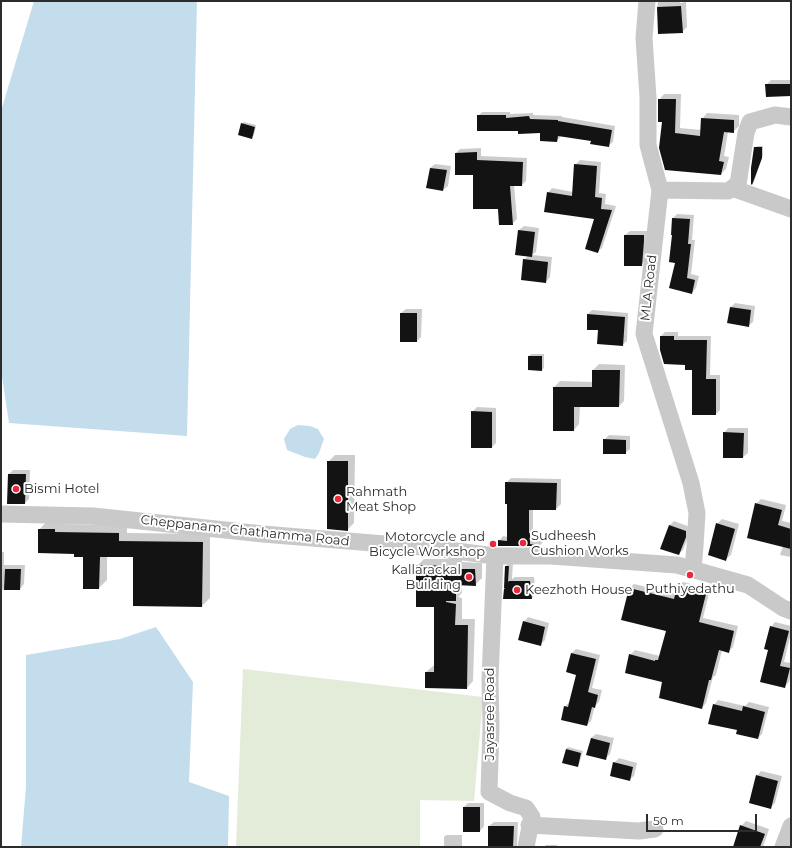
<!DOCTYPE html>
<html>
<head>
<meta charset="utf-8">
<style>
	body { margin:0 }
	#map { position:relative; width:792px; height:848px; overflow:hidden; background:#fff; font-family:Montserrat,sans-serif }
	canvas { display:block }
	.frame { position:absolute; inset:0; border:2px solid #2c2c2c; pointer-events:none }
	.scale { position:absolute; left:646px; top:814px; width:111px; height:18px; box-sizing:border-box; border:2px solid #2c2c2c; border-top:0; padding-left:5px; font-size:12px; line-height:14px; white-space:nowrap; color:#2c2c2c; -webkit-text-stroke:3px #fff; paint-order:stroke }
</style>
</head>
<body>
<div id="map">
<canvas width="792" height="848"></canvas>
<div class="frame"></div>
<div class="scale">50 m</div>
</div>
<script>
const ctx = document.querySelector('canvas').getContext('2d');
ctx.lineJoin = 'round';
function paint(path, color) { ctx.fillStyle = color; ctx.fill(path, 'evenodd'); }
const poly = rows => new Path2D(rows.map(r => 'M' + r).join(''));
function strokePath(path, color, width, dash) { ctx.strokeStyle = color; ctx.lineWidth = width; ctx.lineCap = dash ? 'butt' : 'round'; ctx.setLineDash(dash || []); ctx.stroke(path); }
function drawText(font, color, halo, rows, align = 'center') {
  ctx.font = font + ' Montserrat,sans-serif'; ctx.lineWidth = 4; ctx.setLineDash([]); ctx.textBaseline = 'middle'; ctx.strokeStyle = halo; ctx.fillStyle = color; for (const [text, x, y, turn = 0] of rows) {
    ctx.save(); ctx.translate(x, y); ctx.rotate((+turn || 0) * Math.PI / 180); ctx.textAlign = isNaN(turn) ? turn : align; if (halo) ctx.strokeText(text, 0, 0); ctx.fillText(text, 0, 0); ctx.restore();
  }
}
paint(poly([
	[243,669,483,697,474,801,420,800,420,847,236,847]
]), '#e3ebd9');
paint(poly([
	[34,1,197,1,187,436,9,423,1,370,1,111],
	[298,425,310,426,318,429,324,439,319,453,315,459,305,457,287,450,284,439,290,429],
	[156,627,193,682,189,782,229,796,228,847,21,847,26,786,26,655,120,639]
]), '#c4ddec');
paint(poly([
	[658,1,680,1,680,3,686,2,687,27,682,32,657,9],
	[771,80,791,80,791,95,766,85],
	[664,94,681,94,680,128,701,130,702,119,707,113,739,115,739,126,733,132,728,132,724,156,729,157,726,169,721,174,666,169,663,121,659,100],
	[482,112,510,112,510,114,533,113,533,115,562,116,562,117,615,126,613,142,608,146,592,140,561,136,557,141,541,132,519,130,478,116],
	[244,122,256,125,254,135,252,137,242,124],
	[757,146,763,146,763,155,754,182,752,184,755,148],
	[481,148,481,156,527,158,526,181,522,185,514,185,517,219,512,224,499,208,474,174,456,153,460,149],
	[580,160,601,162,599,193,606,194,605,204,616,206,602,248,597,252,596,218,548,193,552,188,573,192,575,165],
	[435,164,451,166,448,186,443,190,430,168],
	[677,214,694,215,692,240,695,240,691,274,699,276,696,288,692,293,677,262,673,234,673,218],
	[524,226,539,228,536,252,532,255,552,257,550,277,546,282,524,260,528,256,516,254,519,230],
	[630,231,648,231,646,260,641,265,625,235],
	[735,303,755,306,753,322,748,326,731,307],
	[406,309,422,309,421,337,417,341,401,313],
	[592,310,628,313,627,341,622,345,599,329,588,314],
	[665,332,678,332,678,336,711,336,710,375,720,375,720,410,716,414,693,369,686,364,661,336],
	[531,354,544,354,544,368,542,370,529,356],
	[599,364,625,365,624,401,619,406,580,406,579,424,574,430,554,387,560,381,593,382,593,370],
	[477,407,496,408,496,443,492,447,472,412],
	[728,428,748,428,748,453,743,457,724,457,724,433],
	[609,435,630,436,630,449,625,453,604,440],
	[335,455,355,455,354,523,347,530,328,462],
	[13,470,30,470,29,499,25,503,9,474],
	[511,478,561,479,561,504,556,509,533,509,533,529,534,529,534,540,544,541,540,545,499,545,499,541,503,536,508,537,508,503,506,483],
	[761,499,786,505,782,521,791,523,791,557,780,555,783,546,756,504],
	[722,519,739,524,731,555,726,559,717,524],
	[47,521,63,521,63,524,127,525,127,533,210,534,210,598,202,606,134,556,107,556,107,580,99,588,84,556,75,553,39,530],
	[674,521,690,527,690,532,683,550,679,554,670,525],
	[1,552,4,552,4,565,25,565,24,584,20,589,4,589,1,591],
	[424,559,462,559,462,562,482,563,482,578,475,585,462,584,462,593,458,597,462,598,462,619,475,619,473,681,467,688,426,672,433,666,435,666,435,606,417,566],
	[510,562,513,562,512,579,515,577,534,577,536,593,532,598,506,587,506,566],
	[683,582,710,589,703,618,738,626,733,647,728,652,722,650,716,675,713,677,706,703,702,708,664,681,630,655,635,650,660,656,667,630,630,588,634,584,677,594,678,587],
	[528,617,549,623,545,640,540,645,524,622],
	[775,622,791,626,791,633,784,662,791,663,791,674,789,682,784,687,770,650,771,627],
	[576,649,600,655,592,688,602,690,599,702,595,706,591,721,587,725,565,707,569,702,577,674,572,653],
	[718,700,745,706,749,702,769,707,762,734,758,738,739,730,714,705],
	[596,734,614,738,610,754,605,759,591,738],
	[568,747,583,751,579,764,577,766,566,749],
	[619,758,637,763,634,776,629,780,614,763],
	[761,771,782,776,775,803,770,808,757,776],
	[468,803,484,803,484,826,480,831,464,807],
	[746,821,769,829,763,847,734,847,741,826],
	[494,822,518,822,517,846,517,847,489,847,489,826],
	[446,835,462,835,462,846,444,847,444,837],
	[546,845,557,845,557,847,544,847]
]), '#0003');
paint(poly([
	[681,6,683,33,658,34,657,7],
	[765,84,791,84,791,96,766,97],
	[658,99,676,99,675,133,700,136,701,118,734,120,734,133,724,132,719,161,724,162,721,175,665,170,659,148,662,122,658,122],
	[477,115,506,115,506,118,529,116,530,119,558,120,558,121,612,130,609,147,590,144,591,141,558,136,557,142,540,141,540,133,518,134,518,131,477,131],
	[241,123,255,127,252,139,238,135],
	[754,147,762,147,762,158,752,185,751,184,751,168],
	[477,152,477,160,523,162,522,186,510,186,513,225,499,225,498,209,473,209,473,175,455,175,455,153],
	[574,164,597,166,595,197,602,198,601,209,612,210,598,253,585,249,594,219,544,212,547,192,572,196],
	[430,168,447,170,443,191,426,188],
	[672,218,690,219,688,244,691,244,687,278,695,280,692,294,669,288,675,263,669,262,672,235,671,235],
	[518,230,535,232,532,257,515,255],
	[624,235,644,235,644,241,642,266,624,266],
	[523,259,548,262,546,283,521,280],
	[730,307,751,310,749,327,727,323],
	[400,313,417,313,417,342,400,342],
	[587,314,625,317,623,346,597,344,598,330,587,330],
	[660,336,674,336,674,340,707,340,706,379,716,379,716,415,692,415,692,370,685,370,685,365,664,364,660,350],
	[528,356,542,356,542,371,528,370],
	[592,370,620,370,619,407,574,407,574,431,553,431,553,387,592,387],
	[471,411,492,412,492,448,471,448],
	[723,432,744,433,743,458,723,458],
	[603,439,626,440,626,454,603,454],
	[327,461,348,461,348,531,327,529],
	[8,474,26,474,25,504,7,504],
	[505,482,557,483,556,510,529,510,529,533,530,533,530,544,540,546,498,546,498,540,507,541,507,504,505,504],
	[755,503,782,510,778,525,791,529,791,549,747,538],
	[716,523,735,529,726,561,708,555],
	[669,525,686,531,686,537,679,555,660,549],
	[38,529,55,529,55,532,119,533,119,541,203,542,202,607,133,606,133,557,100,557,99,589,83,589,83,557,74,557,74,554,38,553],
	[416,565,456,566,456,569,475,569,476,586,456,585,456,601,446,601,446,602,456,604,455,625,468,625,467,689,425,688,425,672,434,672,434,607,416,607],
	[505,566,509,566,508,582,509,581,530,581,532,599,503,599,504,589,505,588,504,588],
	[5,569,21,569,20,590,4,590],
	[677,587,706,594,699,622,734,631,729,653,719,650,711,680,709,680,702,709,659,698,662,682,625,673,629,654,655,661,655,660,658,660,666,631,621,620,629,588,674,599],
	[523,621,545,627,541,646,518,640],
	[770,626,789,631,780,666,790,668,785,688,760,682,768,650,764,649],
	[571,653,596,659,588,692,598,695,595,708,592,707,587,726,561,720,564,706,568,707,576,675,566,672],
	[713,704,742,711,743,706,765,712,758,739,736,734,737,730,708,724],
	[591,738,610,743,606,760,586,755],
	[566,749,581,753,578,767,562,763],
	[613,762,633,767,630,781,610,776],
	[756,775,778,781,771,809,749,803],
	[463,807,480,807,480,832,463,832],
	[740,825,765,834,760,847,733,847],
	[488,826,514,826,513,847,488,847]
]), '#131313');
strokePath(poly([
	[647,1,644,38,648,97,648,145,660,190,644,334,691,483,697,513,695,546,693,569],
	[732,188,791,209],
	[660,190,728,191,738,184,746,133,750,122,775,115,791,117],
	[1,514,93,516,263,534,433,548,495,556,551,556,677,565,748,585,783,608,791,611],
	[495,556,490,679,491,727,489,792,510,803,526,808,532,817,526,847],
	[529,825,639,831,655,829],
	[783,847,791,826]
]), '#c9c9c9', 17);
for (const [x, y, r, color] of [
	[16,489,4,"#ea283a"],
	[338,499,4,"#ea283a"],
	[523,543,4,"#ea283a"],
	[493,544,4,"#ea283a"],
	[690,575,4,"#ea283a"],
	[469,577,4,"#ea283a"],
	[517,590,4,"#ea283a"]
]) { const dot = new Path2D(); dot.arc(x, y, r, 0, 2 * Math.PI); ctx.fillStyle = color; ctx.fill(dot); strokePath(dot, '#fff', 1.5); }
drawText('13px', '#2c2c2c', '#fff', [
	["MLA Road",649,288,-84],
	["Cheppanam- Chathamma Road",245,531,6],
	["Jayasree Road",490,714,-90]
]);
drawText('13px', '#2c2c2c', '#fff', [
	["Bismi Hotel",24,489],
	["Rahmath",346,492],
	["Meat Shop",346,507],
	["Sudheesh",531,536],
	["Cushion Works",531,551],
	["Motorcycle and",485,537,"right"],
	["Bicycle Workshop",485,552,"right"],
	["Kallarackal",461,570,"right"],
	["Building",461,585,"right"],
	["Puthiyedathu",690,589,"center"],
	["Keezhoth House",525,590]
], 'left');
</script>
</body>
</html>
